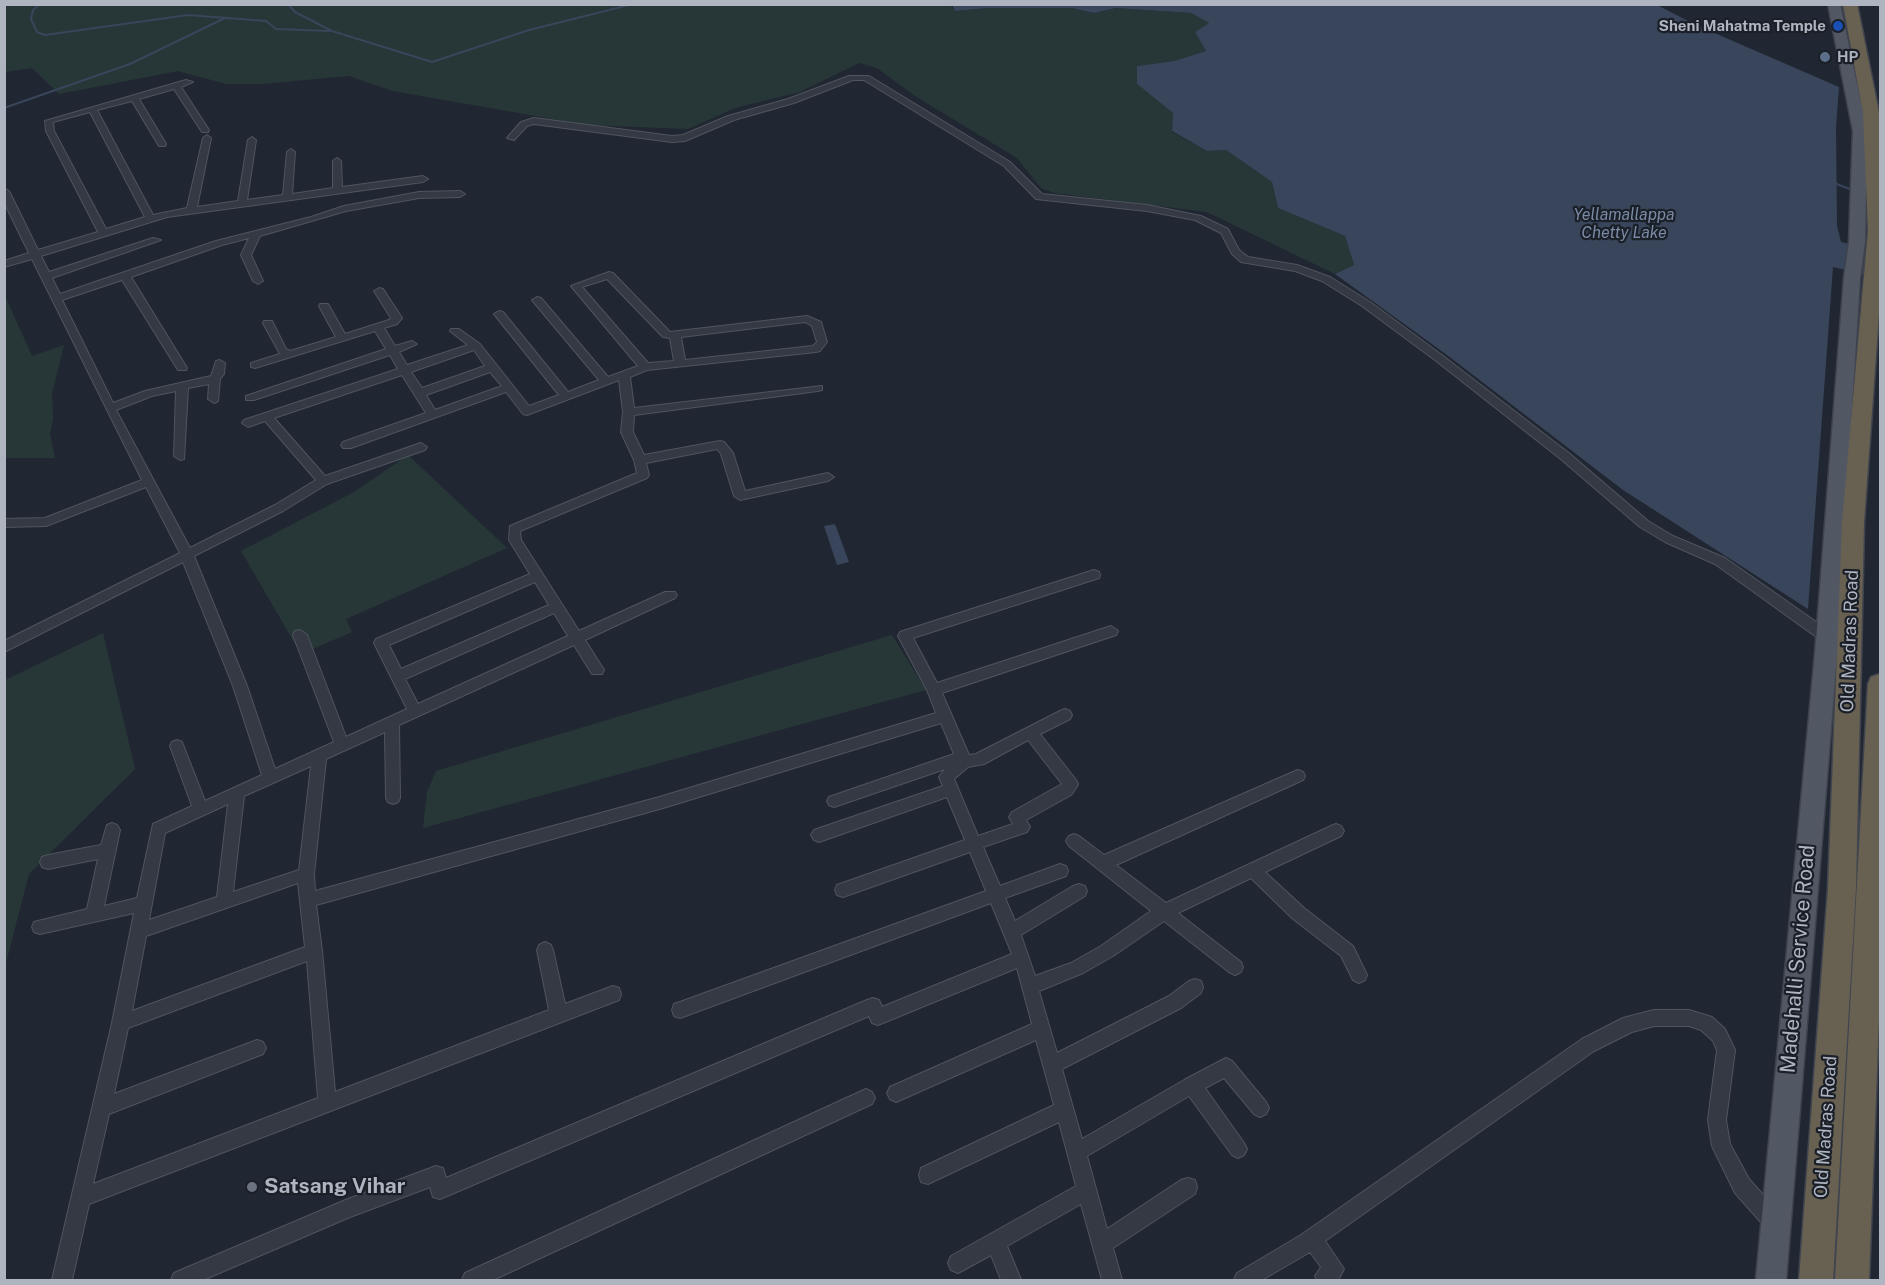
<!DOCTYPE html>
<html>
<head>
<meta charset="utf-8">
<style>
	body { margin:0 }
	#map { position:relative; width:1885px; height:1285px; overflow:hidden; background:#212732; font-family:"Public Sans",sans-serif }
	canvas { display:block }
	.frame { position:absolute; inset:0; border:6px solid #aeb4c0; pointer-events:none }
</style>
</head>
<body>
<div id="map">
<canvas width="1885" height="1285"></canvas>
<div class="frame"></div>
</div>
<script>
const ctx = document.querySelector('canvas').getContext('2d');
ctx.lineJoin = 'round';
function paint(path, color) { ctx.fillStyle = color; ctx.fill(path, 'evenodd'); }
const poly = rows => new Path2D(rows.map(r => 'M' + r).join(''));
function strokePath(path, color, width, dash) { ctx.strokeStyle = color; ctx.lineWidth = width; ctx.lineCap = dash ? 'butt' : 'round'; ctx.setLineDash(dash || []); ctx.stroke(path); }
function drawText(font, color, halo, rows, align = 'center') {
  ctx.font = font + ' "Public Sans",sans-serif'; ctx.lineWidth = 4.5; ctx.setLineDash([]); ctx.textBaseline = 'middle'; ctx.strokeStyle = halo; ctx.fillStyle = color; for (const [text, x, y, turn = 0] of rows) {
    ctx.save(); ctx.translate(x, y); ctx.rotate((+turn || 0) * Math.PI / 180); ctx.textAlign = isNaN(turn) ? turn : align; if (halo) ctx.strokeText(text, 0, 0); ctx.fillText(text, 0, 0); ctx.restore();
  }
}
paint(poly([
	[949,4,955,11,988,8,1072,8,1094,13,1116,8,1191,13,1209,23,1195,32,1206,51,1174,61,1137,66,1137,84,1173,113,1172,132,1207,151,1226,150,1272,182,1278,208,1345,236,1354,265,1335,274,1207,212,1054,193,1041,188,1017,158,915,96,877,68,859,63,800,92,735,108,688,129,587,125,393,91,349,76,262,84,226,84,178,71,59,94,32,68,5,72,4,5],
	[5,296,32,356,64,345,52,393,53,418,50,434,55,458,5,458],
	[408,455,507,548,346,619,352,632,301,654,241,551,354,492],
	[103,633,135,769,29,874,5,967,5,680],
	[892,635,926,690,423,828,427,792,436,771]
]), '#273737');
paint(poly([
	[952,5,1657,5,1696,25,1839,87,1836,127,1837,226,1841,242,1880,251,1880,278,1833,267,1808,609,1623,490,1447,355,1335,274,1354,265,1345,236,1278,208,1272,182,1226,150,1207,151,1172,131,1173,113,1137,84,1137,66,1174,61,1206,51,1195,32,1209,23,1191,13,1116,8,1094,13,1072,8,988,8,955,11],
	[835,524,849,562,837,565,824,526]
]), '#38455a');
strokePath(poly([
	[40,4,33,10,31,19,37,32,45,35,188,15,266,21,276,29,329,31],
	[288,4,295,12,332,31,432,62,529,30,633,4],
	[4,108,130,64,225,18],
	[1834,183,1855,191]
]), '#38455a', 2);
const street = poly([
	[849,76,869,76,1010,162,1042,194,1147,205,1201,216,1228,229,1239,250,1248,257,1297,265,1330,277,1370,302,1443,356,1570,454,1648,521,1673,536,1725,558,1832,633,1834,637,1832,641,1822,641,1715,564,1665,542,1640,527,1562,460,1435,360,1362,306,1322,281,1295,271,1241,262,1232,254,1221,233,1195,220,1147,211,1036,199,1004,166,864,80,853,80,794,103,734,120,685,141,672,142,534,124,527,126,514,140,507,138,521,122,534,118,672,136,683,135,728,116,788,99,849,76],
	[186,80,193,82,181,87,209,130,208,132,202,132,174,89,139,99,166,144,165,146,159,146,132,101,97,110,153,215,187,208,203,138,207,135,211,138,197,207,238,201,248,140,252,137,256,140,247,200,283,195,287,152,291,149,295,152,292,194,333,188,333,161,337,158,341,161,342,187,423,176,428,179,423,182,167,217,41,256,49,272,153,238,161,240,52,278,60,294,216,241,311,217,344,206,419,192,460,191,465,194,460,197,419,198,346,211,260,236,251,255,263,281,258,284,253,281,241,255,249,238,222,245,131,277,187,368,186,370,178,370,122,280,62,300,113,403,145,391,211,376,216,361,220,360,225,363,224,374,220,379,218,401,214,403,208,399,209,384,188,388,184,459,180,460,174,456,176,391,152,396,116,410,190,548,275,505,316,480,265,421,248,427,242,423,244,420,398,369,390,355,254,400,246,400,246,396,386,349,375,331,255,368,251,367,251,363,280,354,263,323,264,321,272,321,286,349,290,351,336,337,319,306,320,304,328,304,345,334,389,320,391,318,374,291,379,288,383,289,402,318,397,324,384,328,395,346,412,341,417,344,399,352,407,365,468,345,450,331,451,329,459,329,480,344,529,406,559,395,494,314,499,311,503,312,568,392,599,380,532,300,537,297,541,298,608,377,638,366,571,286,609,272,613,273,670,332,807,316,821,322,827,342,820,351,816,352,647,370,630,377,634,408,822,386,822,390,818,391,634,415,633,432,644,455,720,441,724,442,733,453,745,491,828,473,834,477,828,481,740,500,734,496,721,454,717,449,646,463,649,475,647,478,520,531,521,540,579,631,665,592,675,592,677,595,675,598,585,640,604,670,602,674,592,674,574,645,399,725,400,798,398,802,393,804,388,802,386,798,385,732,326,759,314,874,315,891,663,796,936,713,927,690,898,636,900,632,1094,570,1099,572,1100,575,1099,578,913,638,937,683,1111,626,1118,631,1116,635,942,693,969,755,976,754,1060,711,1065,709,1070,711,1072,715,1070,719,1040,734,1076,780,1078,784,1076,788,1071,795,1026,820,1030,827,1027,832,983,847,1000,886,1060,864,1066,866,1068,871,1066,876,1005,898,1015,921,1073,886,1079,884,1085,886,1087,891,1085,896,1021,935,1035,976,1071,963,1101,946,1151,911,1069,846,1066,841,1069,836,1074,834,1079,836,1104,855,1293,772,1298,770,1303,772,1305,776,1303,780,1116,865,1166,903,1331,826,1336,824,1341,826,1344,831,1341,836,1265,872,1304,908,1353,946,1367,975,1365,980,1359,983,1353,980,1341,956,1292,918,1251,878,1178,913,1241,962,1243,967,1241,972,1235,975,1229,972,1164,921,1113,956,1083,973,1039,991,1057,1053,1169,996,1189,981,1195,979,1201,981,1203,987,1201,993,1181,1008,1062,1069,1082,1139,1186,1079,1226,1058,1232,1061,1266,1102,1269,1108,1266,1114,1260,1117,1254,1114,1224,1078,1205,1088,1244,1143,1247,1149,1244,1155,1238,1158,1232,1155,1189,1096,1087,1156,1107,1229,1181,1180,1188,1178,1195,1180,1197,1187,1195,1194,1113,1248,1122,1280,1102,1280,1081,1204,1007,1246,1021,1280,1001,1280,991,1255,958,1273,951,1270,948,1263,951,1256,1076,1186,1059,1122,928,1184,921,1182,919,1175,921,1168,1054,1105,1036,1040,896,1102,890,1099,887,1093,890,1087,1032,1024,1017,968,878,1025,872,1023,869,1016,440,1199,433,1197,430,1187,350,1217,203,1280,171,1280,174,1273,348,1199,436,1166,443,1168,446,1178,867,1000,873,998,879,1000,882,1007,1012,954,991,903,680,1018,674,1016,672,1010,674,1004,680,1002,986,891,970,852,843,897,837,895,835,890,837,885,965,840,947,797,819,842,814,840,811,835,814,830,943,786,939,777,945,769,834,807,829,805,827,801,829,797,954,754,941,723,663,808,316,905,322,951,335,1092,549,1010,537,950,539,945,545,942,551,945,553,950,565,1004,613,986,619,988,621,994,619,1000,89,1204,72,1280,52,1280,112,1023,134,913,40,934,34,932,32,927,34,922,87,909,98,859,48,869,42,867,40,862,42,857,48,855,101,845,107,825,112,823,117,825,120,830,104,906,137,898,153,824,192,806,170,746,172,742,177,740,182,742,205,801,262,775,233,686,183,562,4,652,4,641,180,553,146,487,46,526,4,527,4,519,45,518,142,480,32,259,4,267,4,261,29,253,4,202,4,188,9,191,38,250,98,232,46,131,45,121,186,80],
	[90,112,145,217,106,229,54,131,53,122,90,112],
	[607,279,663,337,670,338,674,361,648,363,582,287,607,279],
	[805,322,812,326,817,342,813,346,685,360,681,337,805,322],
	[474,350,485,366,422,388,411,372,474,350],
	[490,372,502,386,435,410,426,395,490,372],
	[402,375,426,413,343,442,341,445,343,448,351,448,506,392,523,414,527,415,619,380,623,412,621,432,634,460,637,473,510,526,509,540,530,574,376,639,374,643,407,709,346,737,307,635,300,630,295,631,293,635,334,742,275,769,247,686,194,556,283,511,327,484,425,450,427,447,421,443,325,476,274,418,402,375],
	[535,582,549,605,401,669,389,645,535,582],
	[554,613,568,636,418,704,405,679,554,613],
	[1028,740,1062,784,1012,812,1009,817,1013,824,978,836,954,779,968,767,984,764,1028,740],
	[311,766,299,870,233,892,244,796,311,766],
	[228,804,217,897,149,920,165,833,228,804],
	[298,883,305,947,132,1011,146,936,298,883],
	[307,961,318,1098,93,1184,109,1114,263,1054,266,1048,263,1042,257,1040,114,1094,128,1028,307,961],
	[1654,1010,1689,1010,1712,1017,1725,1029,1735,1050,1726,1120,1730,1144,1749,1179,1781,1215,1783,1222,1781,1229,1774,1231,1767,1229,1735,1193,1712,1146,1708,1120,1717,1050,1713,1041,1701,1030,1689,1026,1654,1026,1632,1032,1594,1051,1325,1241,1344,1269,1338,1280,1317,1280,1315,1276,1321,1267,1310,1252,1262,1280,1234,1280,1237,1273,1301,1235,1582,1039,1623,1018,1654,1010],
	[866,1089,872,1092,875,1098,872,1104,493,1280,462,1280,465,1273,866,1089]
]);
const primary = poly([
	[1828,4,1840,4,1867,131,1865,242,1860,278,1837,654,1786,1280,1756,1280,1815,654,1844,278,1849,242,1853,131,1828,4]
]);
const highway = poly([
	[1843,4,1857,4,1879,113,1880,299,1864,522,1856,888,1833,1280,1799,1280,1828,888,1842,522,1868,231,1863,113,1843,4],
	[1880,674,1880,991,1869,1280,1835,1280,1868,684,1871,677,1880,674]
]);
strokePath(street, '#4f545e', 2);
strokePath(primary, '#3e434d', 3);
strokePath(highway, '#3f444e', 3);
paint(street, '#343943');
paint(primary, '#525863');
paint(highway, '#686152');
for (const [x, y, r, color] of [
	[1838,26,6,"#1a4fb4"],
	[1825,57,6,"#5c6f8a"],
	[252,1187,6,"#6b7280"]
]) { const dot = new Path2D(); dot.arc(x, y, r, 0, 2 * Math.PI); ctx.fillStyle = color; ctx.fill(dot); strokePath(dot, '#1a1f28', 2); }
drawText('bold 15px', '#aeb4c0', '#1a1f28', [
	["Sheni Mahatma Temple",1826,26],
	["HP",1837,57,"left"]
], 'right');
drawText('italic 16px', '#7a8aa5', '#1a1f28', [
	["Yellamallappa",1624,215],
	["Chetty Lake",1624,233]
]);
drawText('18px', '#aeb4c0', '#1a1f28', [
	["Old Madras Road",1850,641,-88],
	["Old Madras Road",1826,1127,-86]
]);
drawText('21px', '#aeb4c0', '#1a1f28', [
	["Madehalli Service Road",1798,959,-85]
]);
drawText('bold 21px', '#aeb4c0', '#1a1f28', [
	["Satsang Vihar",264,1187]
], 'left');
</script>
</body>
</html>
